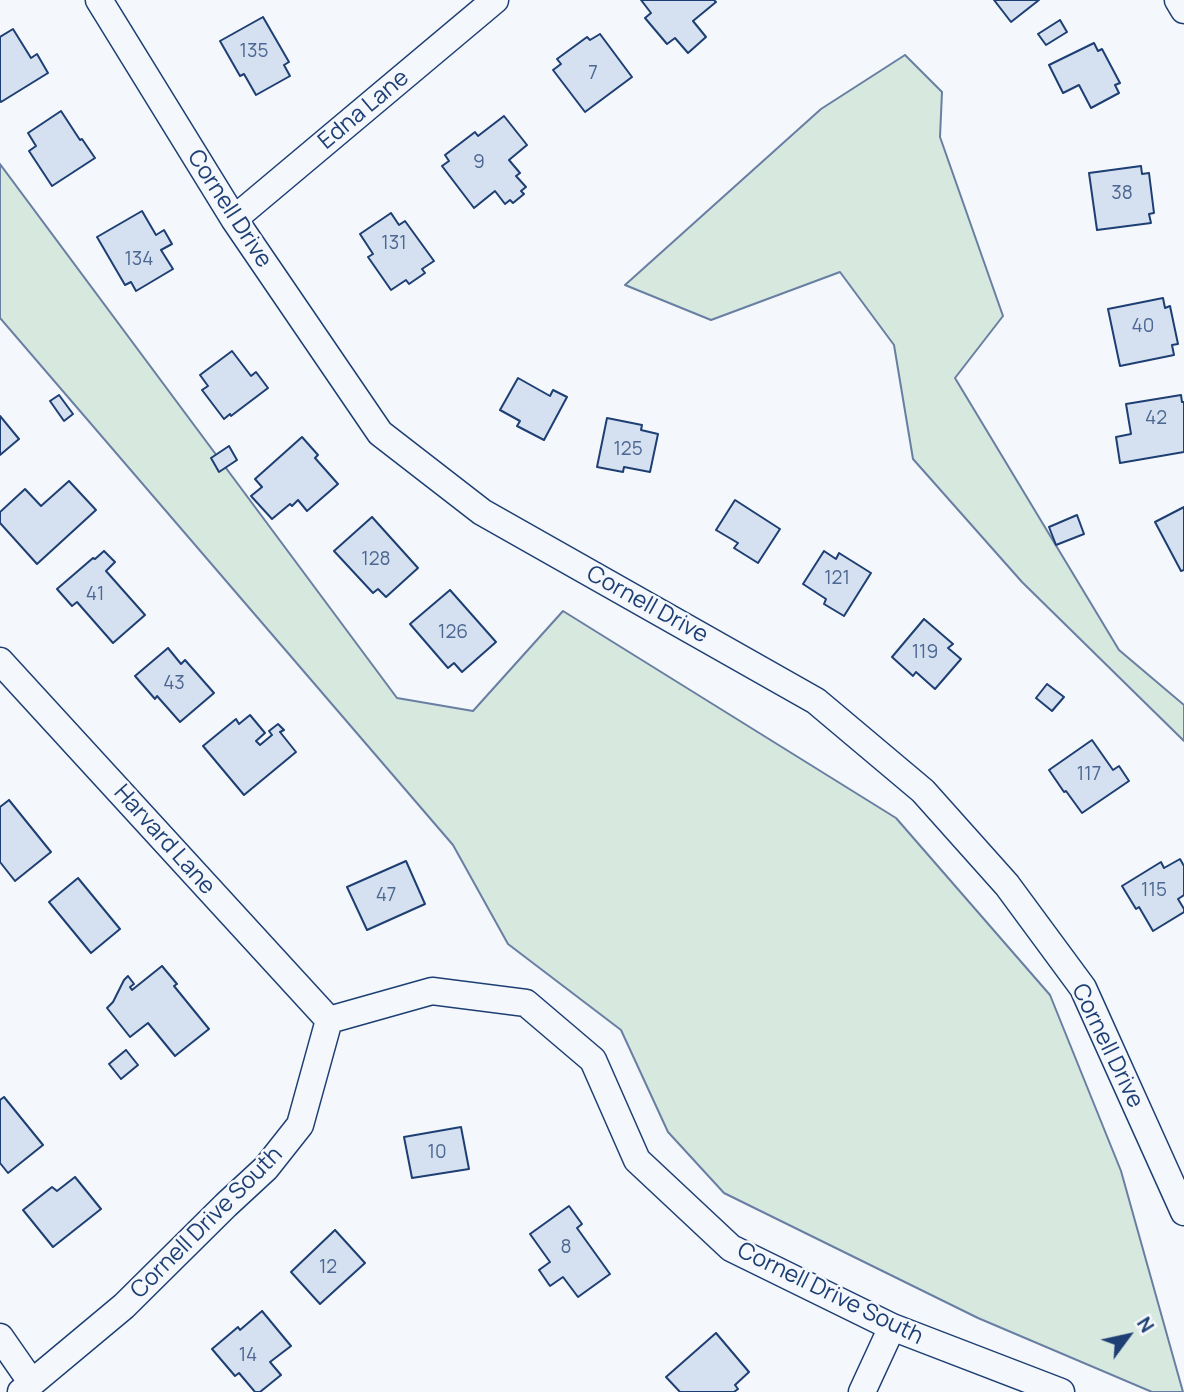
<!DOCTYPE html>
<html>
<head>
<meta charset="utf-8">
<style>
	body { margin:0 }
	#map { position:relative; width:1184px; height:1392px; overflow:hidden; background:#f4f7fb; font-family:Manrope,sans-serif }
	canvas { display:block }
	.north { position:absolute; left:1093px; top:1301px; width:70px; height:70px; -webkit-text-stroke:5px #f4f7fb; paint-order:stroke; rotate:57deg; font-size:19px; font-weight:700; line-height:28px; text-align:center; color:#1d3f73 }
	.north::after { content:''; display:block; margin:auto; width:24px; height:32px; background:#1d3f73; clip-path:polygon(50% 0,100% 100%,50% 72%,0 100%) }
</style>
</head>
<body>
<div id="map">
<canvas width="1184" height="1392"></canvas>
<div class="north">N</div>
</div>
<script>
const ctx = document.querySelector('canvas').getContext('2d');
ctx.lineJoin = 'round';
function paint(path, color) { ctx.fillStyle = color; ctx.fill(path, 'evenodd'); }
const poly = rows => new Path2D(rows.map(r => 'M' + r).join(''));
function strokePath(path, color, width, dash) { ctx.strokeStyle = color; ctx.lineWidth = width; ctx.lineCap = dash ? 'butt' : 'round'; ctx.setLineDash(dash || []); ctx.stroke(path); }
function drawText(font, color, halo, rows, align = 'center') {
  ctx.font = font + ' Manrope,sans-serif'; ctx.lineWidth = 5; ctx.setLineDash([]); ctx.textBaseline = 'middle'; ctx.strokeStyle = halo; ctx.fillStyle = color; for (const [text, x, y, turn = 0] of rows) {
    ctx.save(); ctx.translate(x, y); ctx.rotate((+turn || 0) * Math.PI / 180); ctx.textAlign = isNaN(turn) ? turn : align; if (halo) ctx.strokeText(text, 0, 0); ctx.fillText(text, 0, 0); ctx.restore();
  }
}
const green = poly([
	[905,55,942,92,940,137,1003,316,955,378,1119,650,1184,705,1184,741,1022,582,913,459,894,345,840,272,711,320,625,285,821,109,905,55],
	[0,164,397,698,473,711,563,611,896,818,1050,995,1121,1171,1183,1392,1152,1392,978,1318,724,1193,668,1132,621,1030,508,944,453,845,0,318,0,164]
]);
paint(green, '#d7e8df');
strokePath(green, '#687fa3', 2);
const building = poly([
	[641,0,714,0,716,2,693,21,706,37,688,53,675,38,667,44,645,18,651,13,641,0],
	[994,0,1039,0,1011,22,994,0],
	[263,17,289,62,284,65,290,76,256,95,244,74,240,76,220,41,263,17],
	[1060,20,1067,32,1046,45,1038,34,1060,20],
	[13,29,31,58,37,54,48,73,1,102,0,100,0,37,13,29],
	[600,34,632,77,585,112,553,70,561,64,557,59,587,37,590,40,600,34],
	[1094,43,1098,51,1102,49,1120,83,1115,85,1119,93,1091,108,1079,85,1063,93,1049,65,1094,43],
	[61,111,80,140,82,139,95,158,52,186,29,151,36,146,28,133,61,111],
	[504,116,527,145,509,160,520,173,516,176,526,187,521,191,524,194,513,203,510,200,505,204,495,191,474,208,442,166,449,161,445,155,475,132,478,136,504,116],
	[1141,166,1142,174,1149,173,1154,213,1149,214,1151,223,1097,230,1089,173,1141,166],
	[142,211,156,235,164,230,172,244,161,250,173,269,136,291,131,282,125,285,97,237,142,211],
	[391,213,399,225,405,221,434,261,422,269,425,273,409,284,406,280,391,290,368,257,373,254,360,234,391,213],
	[1163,298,1165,308,1170,306,1178,344,1172,345,1174,355,1120,366,1108,309,1163,298],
	[232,351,251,376,256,372,268,388,231,416,230,414,224,419,202,390,208,386,200,375,232,351],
	[518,378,550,396,553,390,567,397,544,440,517,426,520,421,500,410,518,378],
	[59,395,73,414,64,421,50,401,59,395],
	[1181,395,1182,402,1184,402,1184,452,1120,463,1116,437,1131,434,1126,404,1181,395],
	[0,416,19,439,0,455,0,416],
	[607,418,642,425,641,430,658,434,650,472,624,467,623,472,597,467,607,418],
	[302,437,318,455,315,458,338,484,307,511,298,500,292,506,290,504,272,519,251,496,262,487,255,479,302,437],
	[229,446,237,460,219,472,211,458,229,446],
	[69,481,96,510,37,564,0,523,0,512,25,489,41,506,69,481],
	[735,500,780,529,758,563,734,548,738,543,716,530,735,500],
	[1184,507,1184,570,1181,571,1155,522,1184,507],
	[1077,515,1084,534,1056,545,1049,527,1077,515],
	[372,517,418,568,386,597,378,589,373,593,334,551,372,517],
	[104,551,115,562,106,571,145,615,113,643,77,602,72,606,57,589,93,558,95,559,104,551],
	[824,551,836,559,839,553,871,573,844,616,824,604,826,599,803,584,824,551],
	[450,590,496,642,462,672,454,663,448,668,410,624,450,590],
	[924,619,953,644,948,648,961,659,935,689,916,672,913,676,892,657,924,619],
	[168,648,181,664,185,660,214,693,180,722,157,696,155,699,135,676,168,648],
	[1047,684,1064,697,1052,711,1036,698,1047,684],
	[250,715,265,733,256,741,260,745,272,735,269,731,278,724,284,730,280,732,296,752,244,795,203,746,236,719,239,724,250,715],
	[1092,740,1113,770,1119,766,1129,781,1082,813,1066,791,1064,792,1049,770,1092,740],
	[9,800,51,852,15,881,0,862,0,807,9,800],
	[1180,859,1184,866,1184,895,1178,899,1184,909,1184,912,1153,931,1139,907,1136,909,1122,886,1161,862,1164,868,1180,859],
	[406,861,425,904,367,930,347,887,406,861],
	[78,878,120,929,91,953,49,902,78,878],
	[162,966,177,984,174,986,209,1029,175,1056,148,1023,130,1037,107,1008,113,1002,124,980,128,976,134,984,130,987,132,990,162,966],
	[126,1050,138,1065,121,1079,109,1064,126,1050],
	[4,1097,43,1145,8,1173,0,1163,0,1100,4,1097],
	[461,1127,469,1169,412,1178,404,1137,461,1127],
	[75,1177,101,1209,53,1247,23,1210,52,1187,57,1191,75,1177],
	[569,1206,582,1224,577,1228,610,1274,578,1297,563,1277,550,1286,539,1270,550,1262,530,1234,569,1206],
	[335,1230,365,1263,320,1304,291,1272,335,1230],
	[262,1311,291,1346,270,1362,281,1375,260,1392,255,1392,239,1373,235,1376,212,1349,238,1327,240,1330,262,1311],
	[716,1333,749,1372,735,1385,738,1389,734,1392,680,1392,666,1377,716,1333]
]);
paint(building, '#d5e0f0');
strokePath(building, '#1d3f73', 2);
const minor = poly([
	[99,0,234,219,380,433,482,512,816,701,923,791,1007,885,1083,988,1184,1212],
	[1178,0,1184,10],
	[234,219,495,0],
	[0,661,329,1020],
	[329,1020,432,991,526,1003,593,1060,637,1160,731,1248,892,1327,1061,1392],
	[0,1337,32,1383],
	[21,1392,124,1306,226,1205,266,1168,300,1125,329,1020],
	[862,1392,892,1327]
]);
strokePath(minor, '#1d3f73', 29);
strokePath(minor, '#f4f7fb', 26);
drawText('19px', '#4b6792', null, [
	["135",254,52],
	["7",593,74],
	["9",479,163],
	["38",1122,194],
	["131",394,244],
	["134",139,260],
	["40",1143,327],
	["42",1156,419],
	["125",628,450],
	["128",376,560],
	["121",837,579],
	["41",95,595],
	["126",453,633],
	["119",925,653],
	["43",174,684],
	["117",1089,775],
	["115",1154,891],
	["47",386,896],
	["10",437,1153],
	["8",566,1248],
	["12",328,1268],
	["14",248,1356]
]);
drawText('23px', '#1d3f73', '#f4f7fb', [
	["Edna Lane",364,110,-40],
	["Cornell Drive",229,209,57],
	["Cornell Drive",647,605,29],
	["Harvard Lane",164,840,48],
	["Cornell Drive",1107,1046,64],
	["Cornell Drive South",207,1223,-45],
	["Cornell Drive South",830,1294,26]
]);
</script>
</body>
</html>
